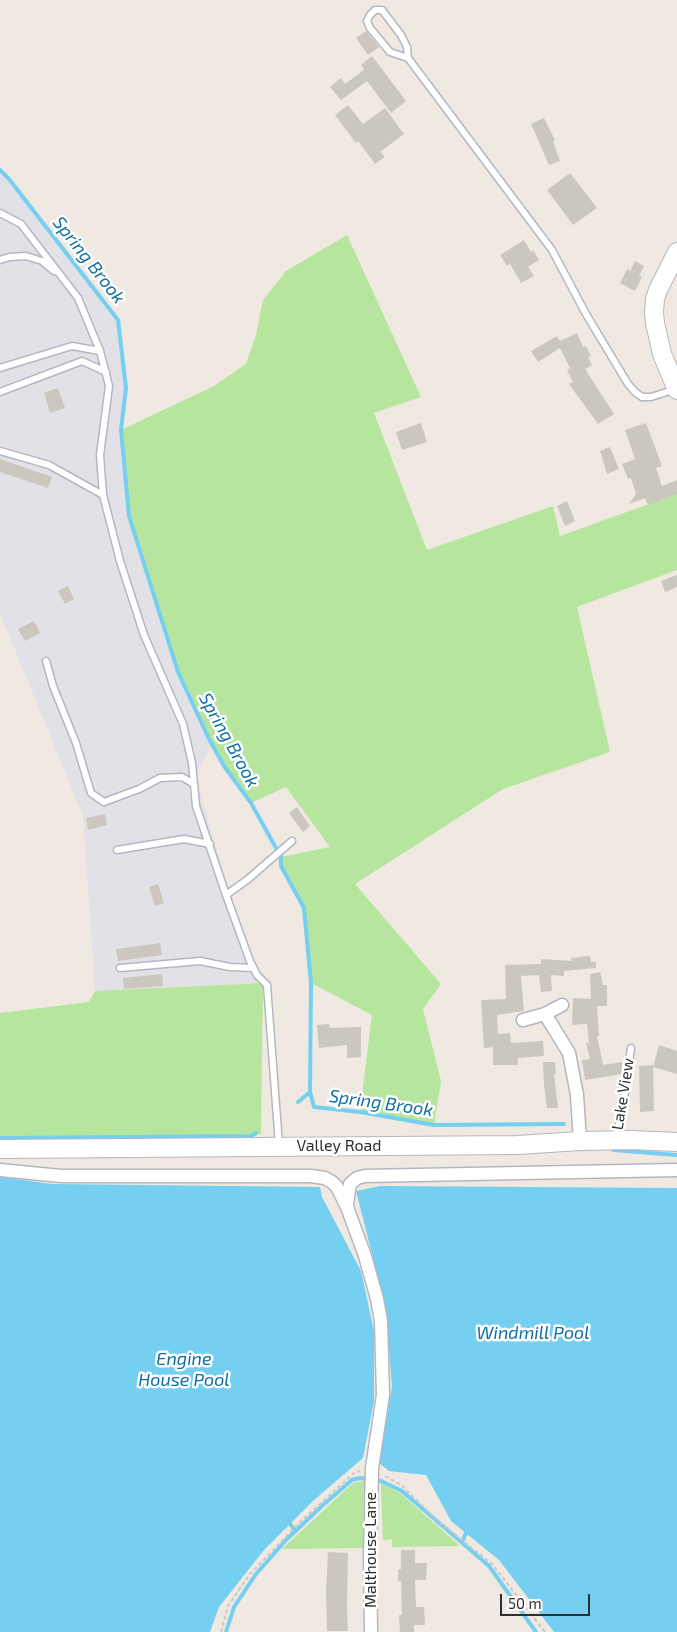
<!DOCTYPE html>
<html>
<head>
<meta charset="utf-8">
<style>
	body { margin:0 }
	#map { position:relative; width:677px; height:1632px; overflow:hidden; background:#efe9e1; font-family:"Exo 2",sans-serif }
	canvas { display:block }
	.scale { position:absolute; left:500px; top:1594px; width:90px; height:22px; box-sizing:border-box; border:2px solid #2e2e2e; border-top:0; padding-left:6px; font-size:15px; line-height:18px; white-space:nowrap; color:#2e2e2e; -webkit-text-stroke:4px #fff; paint-order:stroke }
</style>
</head>
<body>
<div id="map">
<canvas width="677" height="1632"></canvas>
<div class="scale">50 m</div>
</div>
<script>
const ctx = document.querySelector('canvas').getContext('2d');
ctx.lineJoin = 'round';
function paint(path, color) { ctx.fillStyle = color; ctx.fill(path, 'evenodd'); }
const poly = rows => new Path2D(rows.map(r => 'M' + r).join(''));
function strokePath(path, color, width, dash) { ctx.strokeStyle = color; ctx.lineWidth = width; ctx.lineCap = dash ? 'butt' : 'round'; ctx.setLineDash(dash || []); ctx.stroke(path); }
function drawText(font, color, halo, rows, align = 'center') {
  ctx.font = font + ' "Exo 2",sans-serif'; ctx.lineWidth = 5; ctx.setLineDash([]); ctx.textBaseline = 'middle'; ctx.strokeStyle = halo; ctx.fillStyle = color; for (const [text, x, y, turn = 0] of rows) {
    ctx.save(); ctx.translate(x, y); ctx.rotate((+turn || 0) * Math.PI / 180); ctx.textAlign = isNaN(turn) ? turn : align; if (halo) ctx.strokeText(text, 0, 0); ctx.fillText(text, 0, 0); ctx.restore();
  }
}
paint(poly([
	[0,170,9,179,118,320,126,388,121,430,160,612,178,672,209,739,210,748,195,775,229,890,263,983,95,991,83,816,0,613]
]), '#e3e1e8');
paint(poly([
	[347,235,421,397,374,413,427,550,553,506,560,536,677,494,677,570,577,607,610,752,503,789,355,884,441,984,423,1009,441,1081,434,1125,360,1112,372,1015,311,983,304,908,281,866,281,857,330,847,286,787,251,803,224,766,209,739,178,672,129,516,121,430,214,386,246,364,256,335,263,300,286,271],
	[263,983,261,1134,0,1139,0,1013,89,1002,95,991],
	[364,1481,363,1548,282,1549,353,1483],
	[381,1483,400,1493,460,1546,392,1547,392,1539,383,1540]
]), '#b6e59e');
paint(poly([
	[0,1177,52,1184,320,1187,322,1197,361,1271,374,1331,374,1401,363,1458,314,1500,264,1550,219,1607,210,1632,0,1632],
	[380,1186,677,1188,677,1632,554,1632,499,1560,451,1521,426,1475,389,1471,379,1463,392,1387,386,1309,356,1191]
]), '#75cff0');
strokePath(poly([
	[0,170,9,179,118,320,126,388,121,430,129,516,178,672,209,739,224,766,251,803,281,857,281,866,304,908,311,983,310,1092,314,1107,360,1112,434,1125,564,1124],
	[298,1102,310,1092],
	[0,1138,251,1136,256,1133],
	[613,1150,677,1155],
	[290,1524,296,1531],
	[462,1542,466,1533],
	[226,1632,234,1607,256,1574,286,1540,323,1505,352,1480,360,1478,381,1481,402,1491,489,1566,536,1632]
]), '#75cff0', 4);
paint(poly([
	[366,31,379,47,368,55,356,38],
	[372,56,406,101,391,113,367,81,341,100,330,87,341,78,345,84,364,70,361,65],
	[348,105,363,124,385,108,404,134,380,152,385,157,375,164,358,141,356,143,335,115],
	[544,118,555,140,553,141,560,161,549,165,531,124],
	[570,173,597,208,573,225,547,190],
	[524,240,531,252,533,250,539,260,528,267,534,276,521,283,510,264,507,266,500,255],
	[635,261,644,266,639,276,642,277,635,291,620,283,627,269,630,271],
	[577,333,583,347,586,346,591,356,588,357,592,365,585,369,614,414,598,424,569,384,573,382,567,370,570,368,560,348,538,362,531,351,557,336,560,341],
	[58,388,65,408,50,413,44,393],
	[421,423,427,442,402,450,396,432],
	[646,423,662,466,656,468,662,486,677,480,677,494,648,505,645,498,629,504,636,494,631,478,628,479,622,464,635,459,625,430],
	[610,447,619,469,607,474,600,451],
	[0,459,52,477,48,488,0,472],
	[567,501,575,521,565,526,557,506],
	[677,575,677,587,665,592,661,581],
	[68,586,74,599,65,604,58,591],
	[34,621,40,633,25,641,18,629],
	[297,807,310,826,303,832,289,813],
	[105,814,107,825,88,830,86,818],
	[158,884,164,903,155,906,149,887],
	[160,943,162,955,118,961,116,949],
	[590,956,591,962,596,962,596,968,564,971,564,976,551,975,552,991,541,992,539,975,521,976,524,1011,497,1015,498,1034,510,1033,511,1043,543,1041,544,1056,518,1058,518,1065,493,1065,493,1047,484,1048,481,1000,506,999,505,965,541,964,541,959,572,961,571,958],
	[600,972,603,985,607,985,607,1006,597,1006,599,1036,597,1036,603,1065,622,1062,622,1074,585,1080,582,1060,590,1059,586,1043,589,1043,587,1024,572,1025,573,998,591,999,590,974],
	[162,974,163,986,124,989,123,978],
	[329,1024,330,1028,361,1027,361,1057,347,1058,347,1045,319,1048,317,1025],
	[659,1045,677,1051,677,1074,653,1067],
	[543,1062,555,1062,556,1074,554,1074,558,1108,547,1108,544,1085],
	[653,1065,654,1111,640,1112,639,1066],
	[401,1550,415,1550,415,1563,427,1563,426,1580,415,1580,416,1607,424,1607,425,1625,414,1625,414,1632,400,1632,399,1615,402,1615,401,1581,398,1581,398,1570,401,1569],
	[328,1552,348,1553,347,1607,348,1631,327,1631,326,1591]
]), '#cbc7bf');
const lane = poly([
	[408,58,390,52,370,28,367,21,370,15,375,10,382,10,401,35,407,47,408,58,552,250,586,314,628,384,635,392,642,397,651,397,676,389],
	[0,213,21,224,78,298,100,351,109,386,100,455,103,495],
	[0,260,9,257,26,256,42,261,54,271],
	[0,368,72,346,100,351],
	[0,392,82,361,106,372],
	[0,451,49,465,103,495,120,561,144,635,183,724,192,763,196,806,226,895,250,961,257,975,267,985,279,1145],
	[46,661,53,686,76,743,91,793,104,802,139,789,160,778,182,777,194,784],
	[117,850,184,839,210,844],
	[226,895,247,880,292,841],
	[120,968,200,961,230,967,253,968],
	[616,1139,625,1093,631,1048]
]);
const street = poly([
	[545,1014,569,1053,577,1095,580,1141],
	[523,1020,545,1014,562,1005],
	[0,1170,61,1176,311,1176,325,1178,332,1182,337,1187,347,1207,365,1256,377,1299,381,1321,383,1395,372,1468,370,1556,371,1632],
	[347,1204,350,1184,357,1178,365,1176,677,1170]
]);
const secondary = poly([
	[677,252,658,290,655,299,654,312,655,323,662,354,677,390],
	[0,1149,518,1145,580,1141,631,1140,677,1142]
]);
strokePath(lane, '#b4b7c1', 9);
strokePath(street, '#b4b7c1', 15);
strokePath(secondary, '#b4b7c1', 20);
strokePath(poly([
	[385,1476,401,1485,437,1520,492,1564,545,1632],
	[221,1632,228,1606,250,1574,300,1522,355,1472,360,1471]
]), '#c9c9c9', 2, [4, 2.5]);
strokePath(lane, '#fff', 6);
strokePath(street, '#fff', 12);
strokePath(secondary, '#fff', 18);
drawText('16px', '#2e2e2e', '#fff', [
	["Lake View",623,1094,-81],
	["Valley Road",339,1146],
	["Malthouse Lane",371,1550,-90]
]);
drawText('italic 18px', '#0d6fa3', '#fff', [
	["Spring Brook",89,260,52],
	["Spring Brook",229,740,61],
	["Spring Brook",381,1103,8],
	["Windmill Pool",533,1333],
	["Engine",184,1359],
	["House Pool",184,1380]
]);
</script>
</body>
</html>
